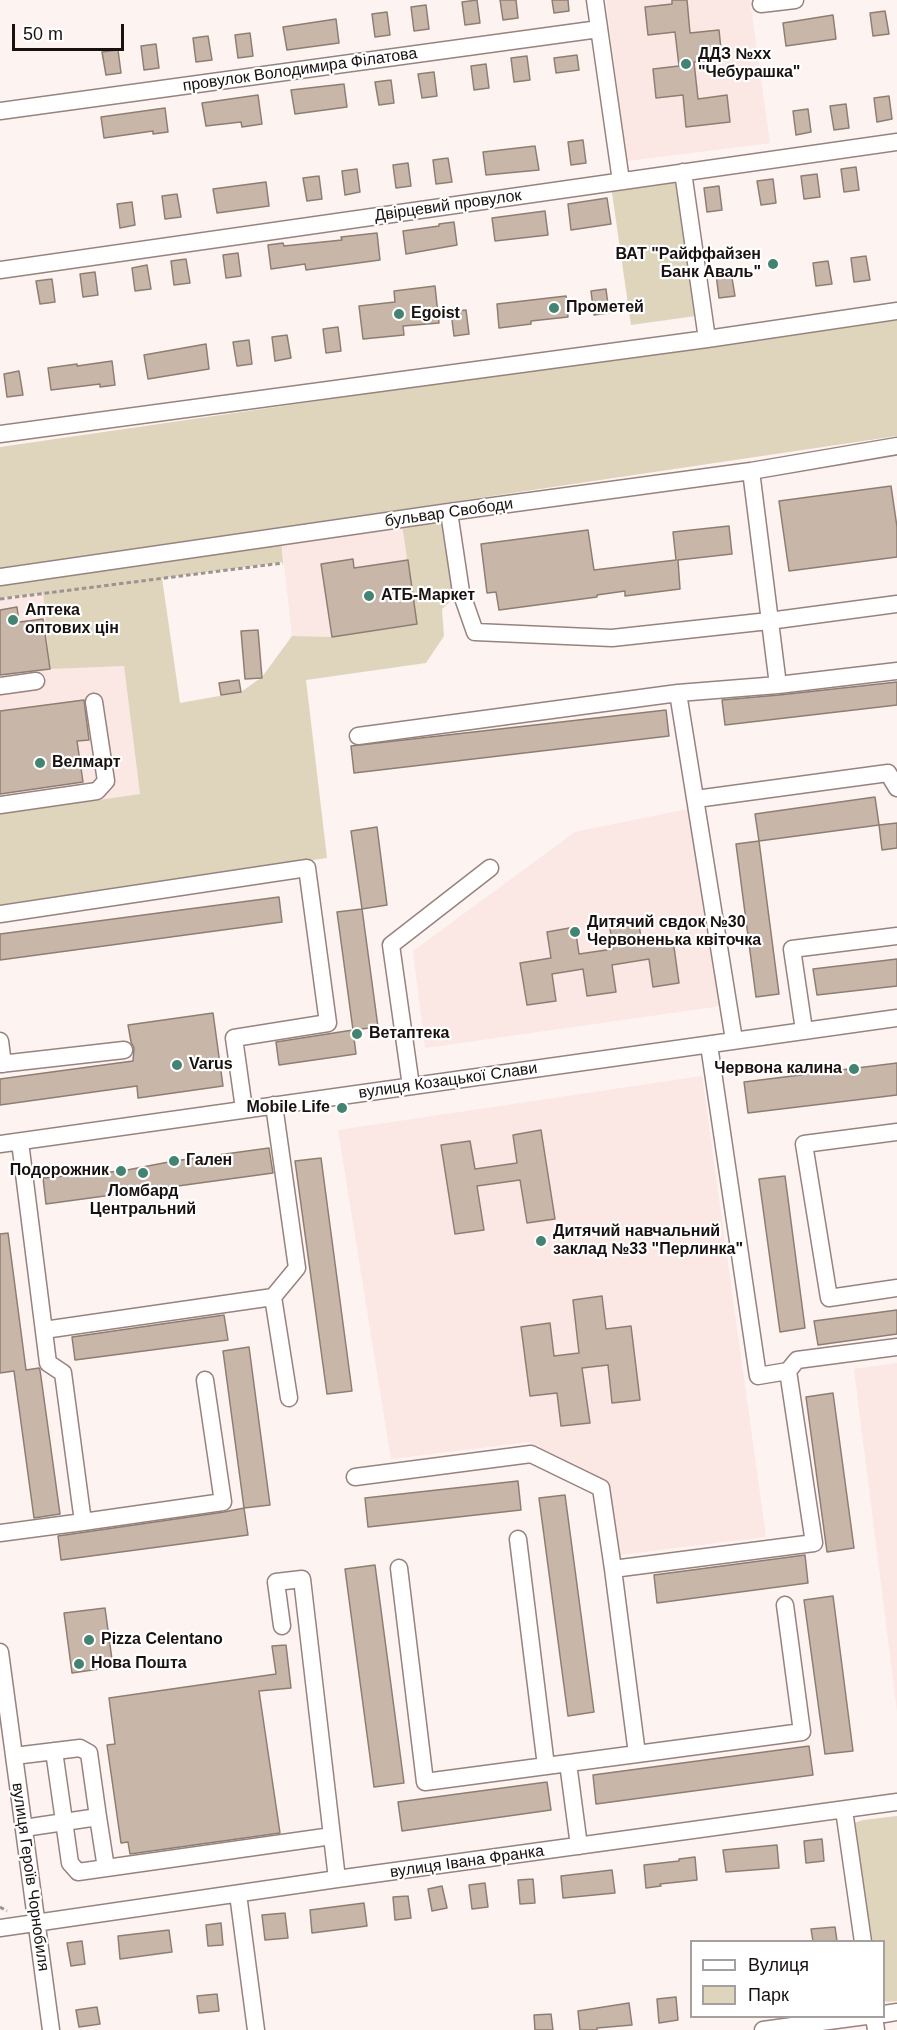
<!DOCTYPE html>
<html>
<head>
<meta charset="utf-8">
<style>
	body { margin:0 }
	#map { position:relative; width:897px; height:2030px; overflow:hidden; background:#fdf3f1; font-family:Helvetica,sans-serif }
	canvas { display:block }
	.legend { position:absolute; left:690px; top:1940px; width:195px; height:78px; box-sizing:border-box; background:#fff; border:2px solid #a3a09f; margin:0; padding:8px 10px; list-style:none; font-size:18px; color:#191110 }
	.legend li { display:flex; align-items:center; gap:12px; height:30px }
	.legend b { width:30px; border:2px solid #a3a09f }
	.scale { position:absolute; left:12px; top:24px; width:112px; height:27px; box-sizing:border-box; border:3px solid #191110; border-top:0; padding-left:8px; font-size:18px; line-height:21px; white-space:nowrap; color:#191110; -webkit-text-stroke:4px #fff; paint-order:stroke }
</style>
</head>
<body>
<div id="map">
<canvas width="897" height="2030"></canvas>
<ul class="legend">
<li><b style="height:8px;background:#fff"></b>Вулиця</li>
<li><b style="height:16px;background:#dfd5bc"></b>Парк</li>
</ul>
<div class="scale">50 m</div>
</div>
<script>
const ctx = document.querySelector('canvas').getContext('2d');
ctx.lineJoin = 'round';
function paint(path, color) { ctx.fillStyle = color; ctx.fill(path, 'evenodd'); }
const poly = rows => new Path2D(rows.map(r => 'M' + r).join(''));
function strokePath(path, color, width, dash) { ctx.strokeStyle = color; ctx.lineWidth = width; ctx.lineCap = dash ? 'butt' : 'round'; ctx.setLineDash(dash || []); ctx.stroke(path); }
function drawText(font, color, halo, rows, align = 'center') {
  ctx.font = font + ' Helvetica,sans-serif'; ctx.lineWidth = 4.5; ctx.setLineDash([]); ctx.textBaseline = 'middle'; ctx.strokeStyle = halo; ctx.fillStyle = color; for (const [text, x, y, turn = 0] of rows) {
    ctx.save(); ctx.translate(x, y); ctx.rotate((+turn || 0) * Math.PI / 180); ctx.textAlign = isNaN(turn) ? turn : align; if (halo) ctx.strokeText(text, 0, 0); ctx.fillText(text, 0, 0); ctx.restore();
  }
}
paint(poly([
	[606,0,750,0,770,143,627,161],
	[401,519,417,624,332,637,292,636,281,538],
	[43,593,51,669,124,666,140,794,0,814,0,599],
	[692,808,721,1006,425,1048,413,951,575,832],
	[702,1076,766,1537,618,1555,608,1482,529,1442,391,1459,338,1130],
	[897,1363,897,1711,854,1369]
]), '#fbe7e3');
paint(poly([
	[676,181,679,188,696,316,631,325,611,186],
	[897,317,897,436,0,569,0,447],
	[449,512,461,592,442,609,444,636,426,663,306,680,327,858,0,905,0,814,140,794,124,666,50,669,43,593,0,598,0,577,281,538,283,562,162,578,180,703,241,692,262,677,292,636,332,637,417,624,401,519],
	[897,1816,897,2001,888,2002,884,2001,884,1942,870,1941,854,1823,863,1820]
]), '#dfd5bc');
const building = poly([
	[477,0,480,23,465,25,462,2,477,0],
	[500,0,516,0,518,18,503,20,500,0],
	[552,0,568,0,569,11,554,13,552,0],
	[672,0,687,0,690,33,719,30,722,59,694,62,698,99,727,95,730,122,686,127,683,95,656,98,653,69,679,66,675,32,648,35,645,7,672,4,672,0],
	[426,5,429,29,414,31,411,7,426,5],
	[885,11,889,34,873,36,870,13,885,11],
	[387,12,390,35,375,37,372,14,387,12],
	[833,15,836,39,786,46,783,23,833,15],
	[336,19,339,43,287,50,283,27,336,19],
	[250,33,253,56,238,58,235,35,250,33],
	[208,36,212,60,196,62,193,38,208,36],
	[156,44,159,68,144,70,141,46,156,44],
	[118,50,121,73,106,75,102,52,118,50],
	[577,55,579,70,556,73,554,58,577,55],
	[527,56,530,80,514,82,511,58,527,56],
	[486,64,489,88,474,90,471,66,486,64],
	[434,72,437,96,422,98,418,74,434,72],
	[391,80,394,103,379,105,375,82,391,80],
	[344,84,347,107,295,114,291,90,344,84],
	[258,95,262,124,242,127,241,122,206,126,202,103,258,95],
	[889,96,892,119,877,122,874,98,889,96],
	[846,104,849,128,834,130,830,106,846,104],
	[165,108,168,132,153,134,153,131,104,138,101,117,165,108],
	[808,109,811,132,796,135,793,111,808,109],
	[583,140,586,163,571,165,568,142,583,140],
	[535,146,539,170,486,175,483,152,535,146],
	[448,158,452,182,436,184,433,160,448,158],
	[408,163,411,186,396,188,393,165,408,163],
	[856,167,859,190,844,192,841,169,856,167],
	[357,169,360,192,345,195,342,171,357,169],
	[817,174,820,197,804,199,801,176,817,174],
	[319,176,322,199,307,201,303,178,319,176],
	[773,179,776,203,761,205,757,181,773,179],
	[266,182,269,206,217,213,213,189,266,182],
	[719,186,722,210,707,212,704,188,719,186],
	[177,194,181,217,165,219,162,196,177,194],
	[607,198,611,224,571,230,568,204,607,198],
	[132,202,135,225,120,228,117,204,132,202],
	[545,211,548,235,495,241,492,218,545,211],
	[454,222,457,245,406,254,403,231,439,226,439,224,454,222],
	[377,233,380,260,306,270,305,264,271,269,268,245,283,243,284,246,342,240,341,237,377,233],
	[238,253,241,276,226,278,223,255,238,253],
	[866,256,870,280,854,282,851,258,866,256],
	[186,259,190,283,174,285,171,261,186,259],
	[828,261,832,284,816,286,813,263,828,261],
	[147,265,151,289,135,291,132,268,147,265],
	[95,272,98,295,83,297,80,274,95,272],
	[731,272,735,296,719,298,716,274,731,272],
	[52,279,55,302,40,304,36,281,52,279],
	[435,286,439,323,403,326,404,335,363,339,359,306,395,302,394,291,435,286],
	[606,289,609,313,594,315,591,291,606,289],
	[566,296,568,317,531,321,531,324,499,328,497,304,566,296],
	[466,310,469,334,454,336,451,312,466,310],
	[338,327,341,351,326,353,323,329,338,327],
	[287,335,291,358,275,361,272,337,287,335],
	[249,340,252,364,237,366,233,342,249,340],
	[206,344,209,369,148,379,144,355,206,344],
	[112,361,115,385,100,387,100,384,51,390,48,368,77,364,77,366,112,361],
	[19,371,23,395,7,397,4,374,19,371],
	[891,486,897,527,897,557,789,571,779,501,891,486],
	[729,526,732,554,678,560,680,589,625,596,625,591,597,595,597,597,499,610,496,592,487,593,481,544,588,530,594,570,676,560,673,532,729,526],
	[353,559,354,568,408,560,417,624,332,637,321,564,353,559],
	[17,607,19,622,43,619,50,669,0,675,0,610,17,607],
	[258,630,262,678,245,679,241,631,258,630],
	[239,680,241,692,221,695,219,683,239,680],
	[897,682,897,705,725,725,722,700,779,695,897,682],
	[84,700,89,740,77,741,83,782,0,794,0,711,84,700],
	[666,710,669,736,354,773,351,746,666,710],
	[875,797,879,825,759,841,755,814,875,797],
	[897,823,897,848,882,850,879,825,897,823],
	[377,827,387,905,362,909,351,831,377,827],
	[759,841,779,994,756,997,736,844,759,841],
	[279,897,282,922,0,960,0,934,279,897],
	[362,909,378,1027,353,1030,337,912,362,909],
	[638,918,642,945,673,940,679,983,653,987,649,959,612,965,616,992,587,996,583,969,552,974,556,1001,527,1005,520,963,551,958,547,932,575,927,579,954,613,949,609,922,638,918],
	[897,959,897,986,817,995,813,969,897,959],
	[213,1013,223,1086,138,1098,137,1086,0,1105,0,1079,133,1061,134,1048,131,1042,128,1025,213,1013],
	[353,1030,356,1054,279,1065,276,1042,353,1030],
	[897,1063,897,1095,748,1113,744,1082,897,1063],
	[541,1130,555,1219,527,1223,520,1180,477,1186,484,1230,455,1234,441,1145,470,1141,475,1169,517,1163,513,1135,541,1130],
	[269,1148,273,1173,46,1204,43,1178,122,1171,174,1161,269,1148],
	[321,1158,352,1391,327,1394,295,1161,321,1158],
	[785,1176,805,1328,780,1332,759,1179,785,1176],
	[8,1233,26,1370,39,1368,40,1370,60,1514,34,1518,14,1371,0,1373,0,1234,8,1233],
	[602,1296,606,1329,631,1326,640,1400,612,1403,608,1365,582,1368,590,1423,561,1426,557,1393,530,1396,521,1327,550,1323,554,1356,579,1353,573,1300,602,1296],
	[897,1310,897,1334,818,1345,814,1321,897,1310],
	[224,1315,228,1340,75,1360,72,1337,224,1315],
	[249,1347,270,1505,244,1508,223,1351,249,1347],
	[833,1393,854,1548,827,1552,806,1397,833,1393],
	[518,1481,521,1510,368,1527,365,1498,518,1481],
	[565,1495,594,1712,568,1716,539,1498,565,1495],
	[244,1508,248,1535,61,1560,58,1536,224,1512,244,1508],
	[805,1555,808,1583,657,1603,654,1575,805,1555],
	[375,1565,404,1783,374,1787,345,1569,375,1565],
	[833,1596,853,1751,825,1754,804,1600,833,1596],
	[105,1608,113,1667,72,1673,64,1613,105,1608],
	[286,1645,291,1688,259,1691,280,1833,130,1854,128,1842,121,1843,107,1745,115,1744,109,1698,276,1674,272,1646,286,1645],
	[809,1746,813,1775,596,1804,593,1775,809,1746],
	[547,1782,551,1810,402,1831,398,1802,547,1782],
	[822,1839,824,1861,806,1863,804,1841,822,1839],
	[777,1845,779,1868,726,1872,723,1850,777,1845],
	[695,1857,697,1880,660,1884,661,1886,646,1888,644,1865,679,1861,679,1859,695,1857],
	[612,1870,615,1893,563,1898,561,1876,612,1870],
	[533,1879,535,1903,520,1904,518,1880,533,1879],
	[485,1883,488,1907,472,1909,469,1885,485,1883],
	[442,1886,447,1908,432,1911,428,1889,442,1886],
	[408,1896,411,1918,395,1920,393,1897,408,1896],
	[364,1903,367,1926,312,1933,310,1910,364,1903],
	[285,1913,288,1938,265,1940,262,1915,285,1913],
	[221,1923,223,1945,208,1946,206,1925,221,1923],
	[835,1927,837,1941,813,1941,811,1929,835,1927],
	[169,1930,172,1952,120,1959,118,1936,169,1930],
	[82,1941,85,1964,71,1966,67,1943,82,1941],
	[217,1994,219,2011,199,2013,197,1996,217,1994],
	[676,1997,678,2020,659,2023,657,1999,676,1997],
	[629,2003,632,2025,597,2028,597,2030,580,2030,578,2011,629,2003],
	[97,2007,100,2024,79,2027,76,2010,97,2007],
	[551,2014,553,2030,535,2030,534,2015,551,2014]
]);
paint(building, '#c8b6a9');
strokePath(building, '#8e7e72', 1.5);
const minor = poly([
	[595,0,621,181],
	[761,4,795,0],
	[0,111,599,29],
	[683,172,707,339],
	[0,270,897,142],
	[0,434,707,339,897,311],
	[449,512,461,592,475,632,612,638,769,621,897,604],
	[0,577,449,512,751,471,897,446],
	[778,685,897,671],
	[0,686,36,681],
	[678,693,778,685,751,471],
	[358,736,678,693,734,1040],
	[696,799,888,773,897,788],
	[0,805,97,791,106,781,94,702],
	[0,914,307,868,328,1023,234,1038,244,1109],
	[804,1030,792,949,897,936],
	[0,1041,3,1064],
	[0,1064,124,1050],
	[411,1086,391,945,490,868],
	[897,1132,804,1144,829,1298,897,1288],
	[20,1142,48,1363,63,1373,83,1522,223,1502,205,1380],
	[0,1144,897,1018],
	[273,1297,289,1398],
	[44,1330,273,1297,297,1268,274,1105],
	[788,1371,797,1360,897,1347],
	[355,1477,531,1454,601,1488,613,1569,814,1543,788,1371,758,1376,709,1045],
	[0,1533,83,1522],
	[518,1539,546,1766],
	[399,1568,425,1782,637,1754],
	[613,1569,637,1754,802,1732,785,1605],
	[282,1626,276,1582,302,1579,337,1879],
	[0,1652,51,2030],
	[54,1751,70,1863,78,1872,332,1836],
	[14,1756,80,1748,89,1753,98,1817,24,1828],
	[568,1763,579,1846],
	[844,1810,863,1942],
	[98,1817,106,1868],
	[238,1894,256,2030],
	[0,1928,337,1879,897,1802],
	[884,2014,897,2012],
	[874,2016,876,2030],
	[763,2030,866,2016]
]);
strokePath(minor, '#98827e', 19);
strokePath(poly([
	[0,599,283,563],
	[0,1907,7,1911]
]), '#9c9392', 3, [4.5, 3]);
strokePath(minor, '#fff', 16);
for (const [x, y, r, color] of [
	[686,64,6,"#428371"],
	[773,264,6,"#428371"],
	[554,308,6,"#428371"],
	[399,314,6,"#428371"],
	[369,596,6,"#428371"],
	[13,620,6,"#428371"],
	[40,763,6,"#428371"],
	[575,932,6,"#428371"],
	[357,1034,6,"#428371"],
	[177,1065,6,"#428371"],
	[854,1069,6,"#428371"],
	[342,1108,6,"#428371"],
	[174,1161,6,"#428371"],
	[121,1171,6,"#428371"],
	[143,1173,6,"#428371"],
	[541,1241,6,"#428371"],
	[89,1640,6,"#428371"],
	[79,1664,6,"#428371"]
]) { const dot = new Path2D(); dot.arc(x, y, r, 0, 2 * Math.PI); ctx.fillStyle = color; ctx.fill(dot); strokePath(dot, '#fff', 2); }
drawText('bold 16px', '#191110', '#fff', [
	["ДДЗ №хх",698,55],
	["\"Чебурашка\"",698,73],
	["ВАТ \"Райффайзен",761,255,"right"],
	["Банк Аваль\"",761,273,"right"],
	["Прометей",566,308],
	["Egoist",411,314],
	["АТБ-Маркет",381,596],
	["Аптека",25,611],
	["оптових цін",25,629],
	["Велмарт",52,763],
	["Дитячий свдок №30",587,923],
	["Червоненька квіточка",587,941],
	["Ветаптека",369,1034],
	["Varus",189,1065],
	["Червона калина",842,1069,"right"],
	["Mobile Life",330,1108,"right"],
	["Гален",186,1161],
	["Подорожник",109,1171,"right"],
	["Ломбард",143,1192,"center"],
	["Центральний",143,1210,"center"],
	["Дитячий навчальний",553,1232],
	["заклад №33 \"Перлинка\"",553,1250],
	["Pizza Celentano",101,1640],
	["Нова Пошта",91,1664]
], 'left');
drawText('16px', '#191110', '#fff', [
	["провулок Володимира Філатова",300,70,-8],
	["Двірцевий провулок",448,206,-8],
	["бульвар Свободи",449,513,-8],
	["вулиця Козацької Слави",448,1081,-8],
	["вулиця Івана Франка",467,1862,-8],
	["вулиця Героїв Чорнобиля",30,1877,82]
]);
</script>
</body>
</html>
